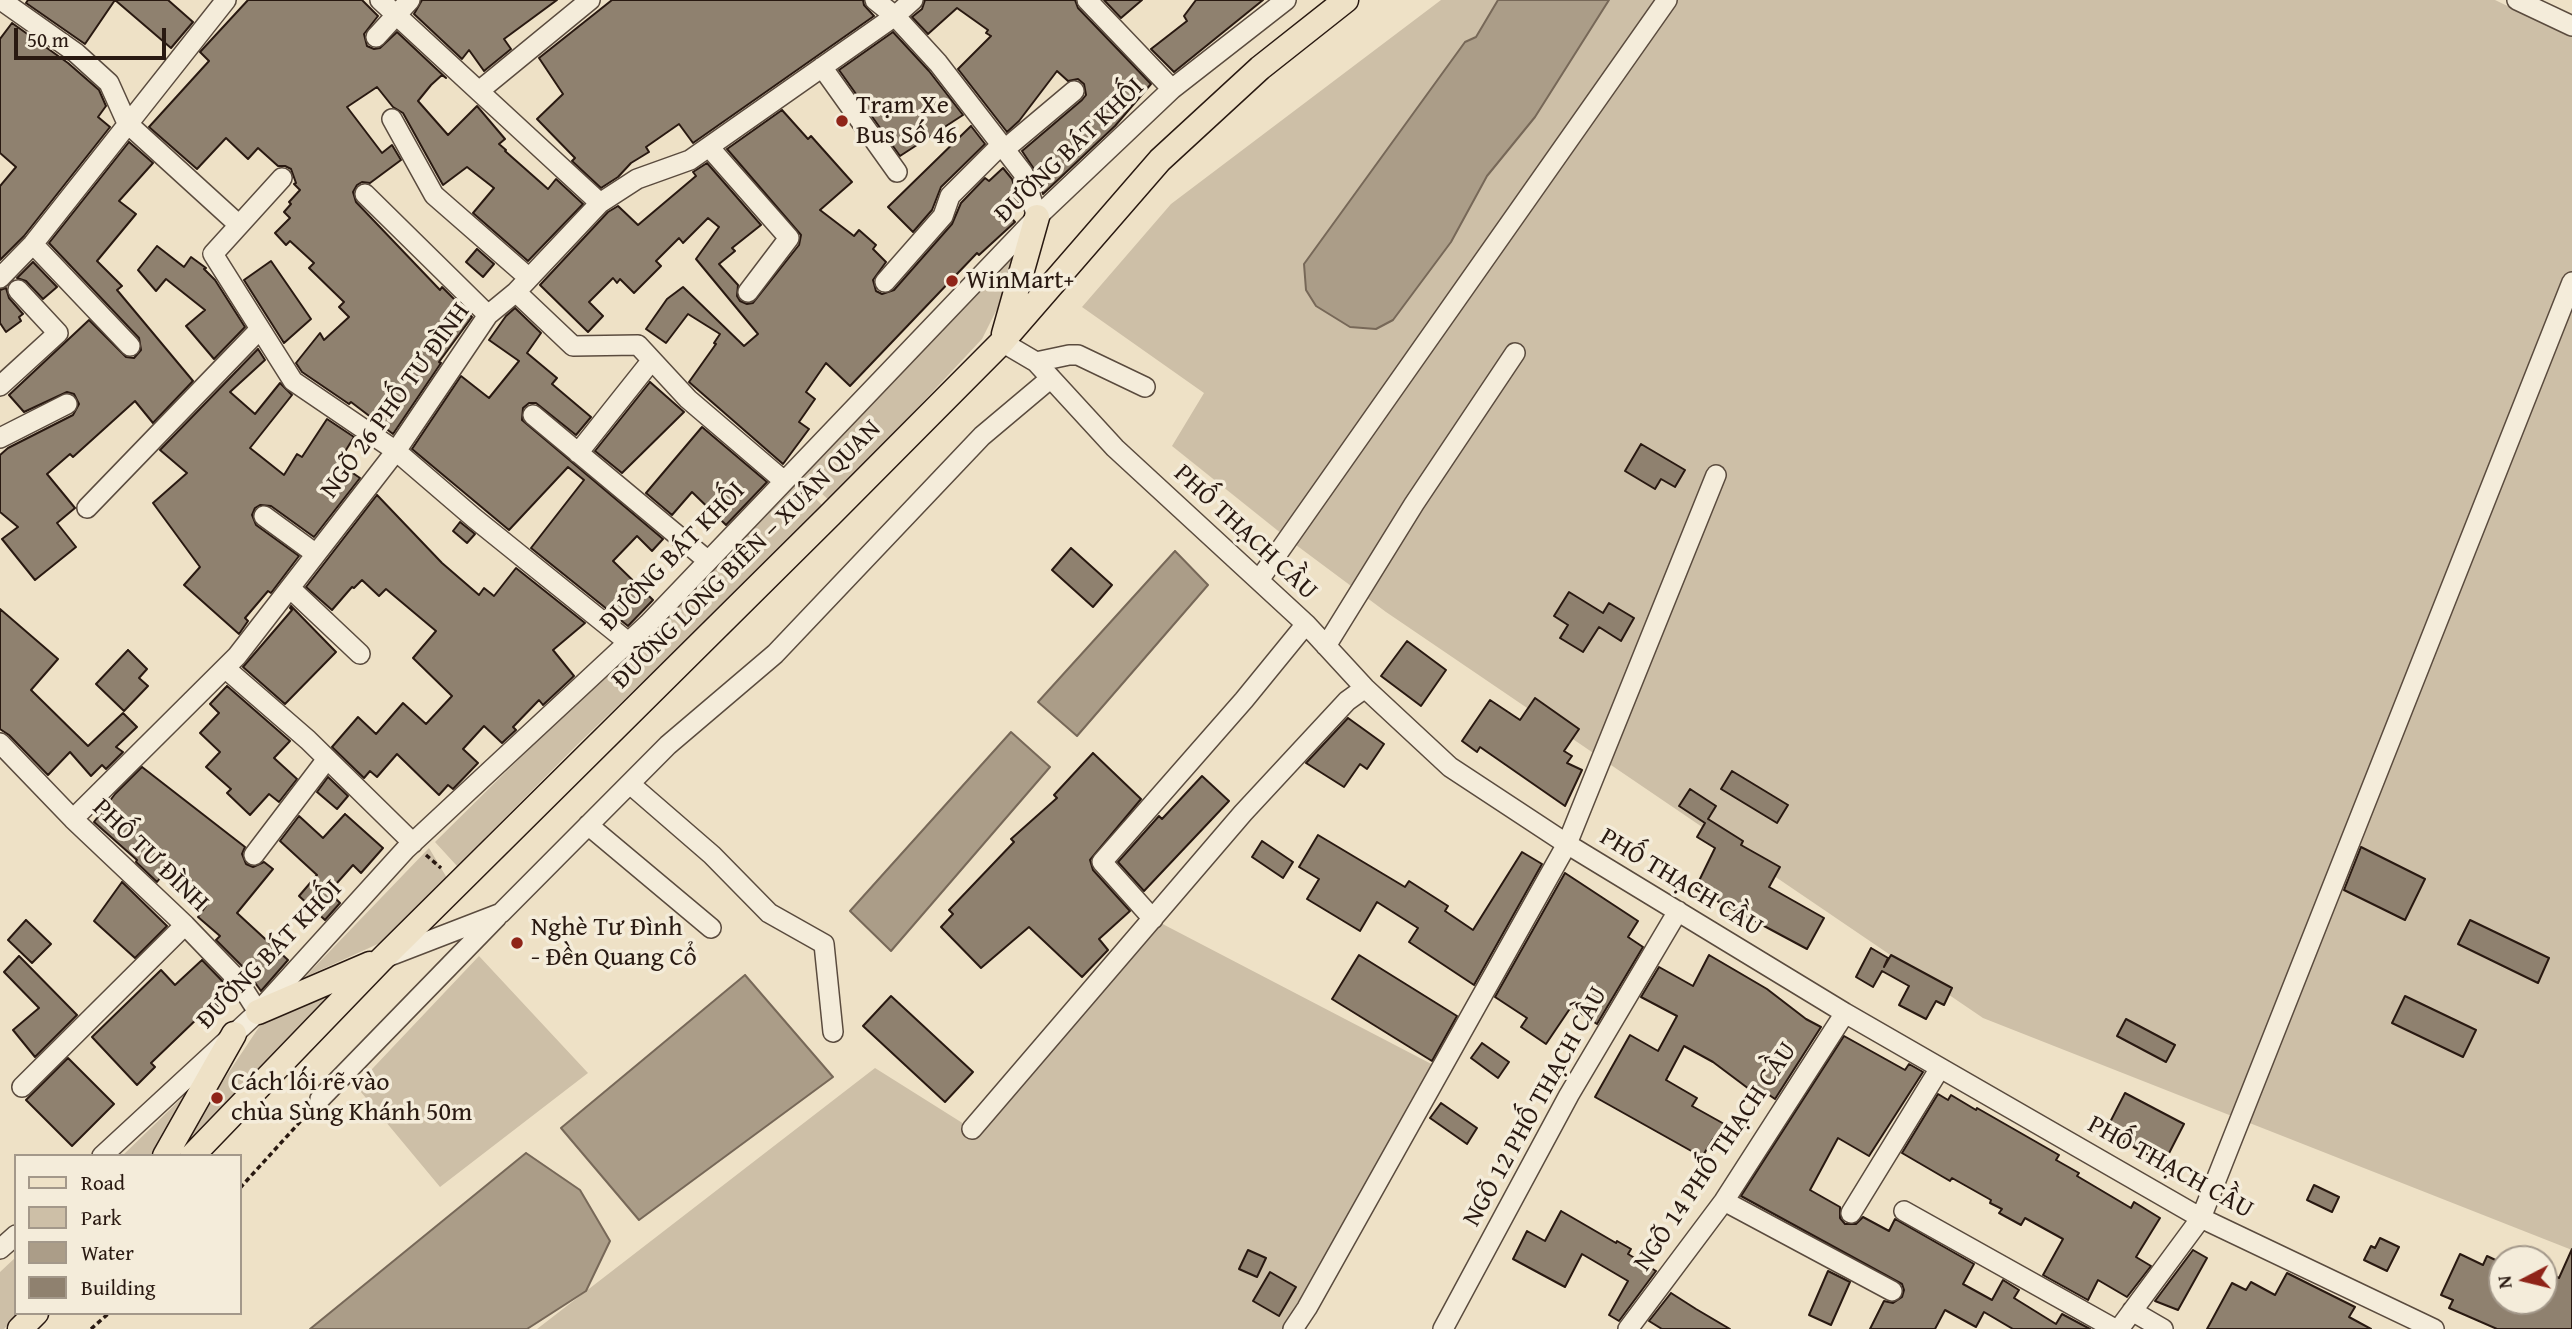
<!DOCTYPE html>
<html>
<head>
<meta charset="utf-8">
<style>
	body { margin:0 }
	#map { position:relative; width:2572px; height:1329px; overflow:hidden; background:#eee1c6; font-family:"Gentium Book Plus",serif }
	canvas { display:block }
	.legend { position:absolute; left:14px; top:1154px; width:228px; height:161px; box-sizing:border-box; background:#f4ecda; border:2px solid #a3988a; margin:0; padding:9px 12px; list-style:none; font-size:21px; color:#291911 }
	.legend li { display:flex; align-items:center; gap:14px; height:35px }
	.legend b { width:35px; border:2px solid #a3988a }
	.north { position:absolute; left:2488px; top:1245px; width:70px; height:70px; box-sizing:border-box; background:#f4ecda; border:2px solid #a3988a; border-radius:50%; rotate:263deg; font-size:19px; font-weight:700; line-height:28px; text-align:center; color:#291911 }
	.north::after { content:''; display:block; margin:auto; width:24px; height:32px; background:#8f2418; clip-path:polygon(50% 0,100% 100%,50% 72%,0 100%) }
	.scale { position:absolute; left:14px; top:28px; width:152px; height:32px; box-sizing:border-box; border:4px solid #291911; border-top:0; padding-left:9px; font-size:21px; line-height:24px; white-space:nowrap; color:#291911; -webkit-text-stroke:5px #f4ecda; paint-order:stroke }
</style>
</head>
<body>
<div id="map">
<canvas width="2572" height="1329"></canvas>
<ul class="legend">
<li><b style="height:9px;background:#eee1c6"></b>Road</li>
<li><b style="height:19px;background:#cdbfa7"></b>Park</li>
<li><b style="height:19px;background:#ab9d88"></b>Water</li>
<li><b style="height:19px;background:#8f816f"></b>Building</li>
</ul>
<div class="north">N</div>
<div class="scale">50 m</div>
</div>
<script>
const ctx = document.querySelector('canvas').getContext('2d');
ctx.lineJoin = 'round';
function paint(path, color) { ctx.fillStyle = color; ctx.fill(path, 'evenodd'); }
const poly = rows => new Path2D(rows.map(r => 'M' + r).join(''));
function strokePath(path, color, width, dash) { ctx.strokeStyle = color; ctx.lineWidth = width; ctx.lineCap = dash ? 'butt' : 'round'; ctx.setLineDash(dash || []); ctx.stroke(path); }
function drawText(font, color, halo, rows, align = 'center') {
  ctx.font = font + ' "Gentium Book Plus",serif'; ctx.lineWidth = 7; ctx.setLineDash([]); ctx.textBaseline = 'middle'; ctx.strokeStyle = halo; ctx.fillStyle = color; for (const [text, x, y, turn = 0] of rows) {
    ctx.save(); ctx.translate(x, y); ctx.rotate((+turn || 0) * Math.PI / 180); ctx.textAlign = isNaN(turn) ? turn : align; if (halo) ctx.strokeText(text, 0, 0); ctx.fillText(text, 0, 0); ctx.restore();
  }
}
paint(poly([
	[1441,0,2495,0,2572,37,2572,1250,1983,1018,1386,612,1292,542,1172,446,1204,393,1082,307,1171,204],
	[1021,238,997,309,982,339,830,501,801,475],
	[796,479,824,507,578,744,457,866,435,842,717,563],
	[429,848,447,878,395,931,380,943,305,977],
	[1153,919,1441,1069,1301,1329,537,1329,875,1068,972,1129],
	[479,956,588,1073,440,1187,356,1086],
	[350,977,177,1156,173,1156,261,1024,272,1013],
	[217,1057,152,1156,122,1156,186,1094],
	[16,1257,16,1313,19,1313,4,1329,0,1329,0,1272]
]), '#cdbfa7');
const water = poly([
	[1498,0,1609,0,1535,117,1487,176,1451,242,1393,320,1376,329,1350,327,1316,306,1306,290,1304,264,1465,42,1476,37,1498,0],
	[1175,551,1208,585,1077,736,1038,702,1175,551],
	[1011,732,1050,767,891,951,850,911,1011,732],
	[745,975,833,1077,639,1220,561,1128,745,975],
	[526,1153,580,1190,610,1241,586,1291,527,1329,310,1329,526,1153]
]);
paint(water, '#ab9d88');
strokePath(water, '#776858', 2);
const building = poly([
	[28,0,168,0,193,22,171,48,115,0,85,44,26,3,28,0],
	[248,0,362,0,378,16,364,34,367,46,374,49,380,48,397,32,446,78,442,75,431,85,418,101,448,135,477,106,505,139,499,144,506,150,505,151,548,189,556,179,583,204,528,261,473,213,494,188,467,167,443,185,403,113,393,107,377,87,347,107,382,153,392,145,401,160,370,183,362,182,357,185,353,192,356,202,440,290,442,287,472,317,439,362,441,363,393,434,351,402,349,404,302,372,296,363,320,333,324,340,349,317,339,307,344,302,309,268,314,263,290,241,286,245,275,233,290,218,284,212,291,204,289,202,300,190,294,184,296,183,291,169,285,166,278,166,258,148,248,159,226,138,197,169,149,127,209,61,200,52,248,0],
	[422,0,557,0,504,39,511,49,484,71,469,50,462,59,414,14,422,0],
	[612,0,863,0,864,5,874,16,693,143,679,124,646,147,649,152,631,163,618,177,601,188,572,161,575,158,537,119,563,94,539,58,612,0],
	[925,0,1075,0,1078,8,1151,84,1115,126,1043,194,1034,169,1022,151,1082,100,1086,95,1084,84,1078,79,1068,81,1057,71,1019,121,1007,132,958,69,991,36,986,33,988,30,957,8,928,34,912,17,922,9,925,0],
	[1104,0,1142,0,1121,18,1104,0],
	[1196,0,1263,0,1174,72,1151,49,1187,21,1184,16,1196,0],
	[12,23,68,63,99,90,106,106,98,117,110,127,24,236,0,260,0,186,16,167,0,153,0,39,12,23],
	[893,32,929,71,963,115,900,156,839,70,893,32],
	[782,110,808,139,811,136,852,182,820,210,854,236,859,230,876,245,873,249,886,262,873,280,876,291,882,294,894,290,952,224,961,203,985,178,989,181,1003,168,1012,179,1019,202,1007,213,1015,222,979,255,977,253,850,386,826,363,806,392,815,399,799,422,809,429,783,464,689,382,716,344,714,343,720,334,688,314,666,343,646,329,667,299,683,287,744,346,758,334,696,259,719,227,708,218,683,243,679,238,656,261,661,266,634,293,620,279,617,283,613,278,589,302,603,316,588,332,540,285,608,212,618,206,638,225,696,176,693,172,707,163,761,225,732,248,735,251,719,264,738,285,737,296,740,301,747,304,753,303,799,245,801,235,727,149,782,110],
	[971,126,985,144,941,187,932,210,913,232,888,207,971,126],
	[129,142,153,163,119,201,136,214,97,261,122,286,117,290,193,381,153,423,135,401,73,457,70,454,47,474,75,508,57,523,76,547,35,580,2,539,18,527,0,512,0,455,8,448,73,415,79,404,74,394,67,392,24,412,9,395,89,320,126,357,134,358,141,350,139,338,49,243,129,142],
	[157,246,184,267,191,257,206,268,204,269,215,280,245,327,214,359,186,326,205,310,166,279,156,291,138,270,157,246],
	[477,249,494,264,483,277,466,262,477,249],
	[271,261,311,319,284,343,244,280,271,261],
	[33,262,57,287,43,299,26,281,17,278,33,262],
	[6,288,9,298,23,314,19,317,21,321,6,332,0,323,0,290,6,288],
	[515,308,541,333,527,353,557,378,552,384,591,417,576,435,536,403,529,403,523,408,522,420,663,539,652,551,637,536,613,561,653,600,628,626,531,548,584,480,568,467,509,530,412,449,461,376,489,398,519,361,489,340,506,316,515,308],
	[258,349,265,360,230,392,255,414,280,383,292,395,250,448,284,475,297,454,302,457,327,419,354,437,338,463,360,478,314,537,271,506,260,505,255,508,252,515,256,525,299,556,271,593,268,591,245,618,248,621,239,634,184,585,200,567,153,503,187,473,160,450,258,349],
	[650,382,684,412,622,473,595,451,650,382],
	[702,427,767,482,726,525,692,492,672,515,646,493,702,427],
	[1641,444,1685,470,1675,487,1661,479,1655,489,1625,471,1641,444],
	[377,495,442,563,479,595,484,588,494,596,516,568,585,623,553,650,574,676,543,705,539,700,513,727,516,730,502,743,484,726,463,749,478,763,453,789,448,785,439,795,397,754,377,777,370,771,364,778,332,747,358,717,376,734,403,703,426,724,452,696,413,658,436,631,386,589,379,596,362,580,354,588,352,587,332,610,306,587,377,495],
	[460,522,475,534,467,543,453,531,460,522],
	[1071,548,1112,585,1093,607,1052,570,1071,548],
	[1569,592,1603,613,1609,603,1634,618,1621,641,1599,627,1583,652,1560,638,1568,625,1554,616,1569,592],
	[291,606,336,652,285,704,243,667,292,610,290,608,291,606],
	[0,609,58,659,31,690,88,746,123,713,137,727,116,747,123,752,106,769,102,765,91,776,70,752,48,775,9,735,0,729,0,609],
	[1407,641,1446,670,1421,706,1381,676,1407,641],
	[128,650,147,669,139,678,148,686,124,711,96,684,128,650],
	[227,686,290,741,274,758,297,779,279,802,269,794,250,815,227,793,231,789,206,767,220,752,200,733,219,713,210,704,227,686],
	[1535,698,1579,729,1564,751,1572,756,1567,763,1582,770,1565,806,1480,747,1477,752,1462,741,1490,700,1520,720,1535,698],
	[1348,718,1384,744,1367,769,1360,764,1344,787,1306,763,1348,718],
	[1093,753,1141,799,1090,860,1093,870,1130,911,1099,939,1108,950,1082,977,1029,927,981,968,941,927,953,914,949,910,1014,842,1011,839,1057,798,1054,795,1093,753],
	[142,767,245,847,242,854,246,864,253,867,264,862,273,869,237,913,288,960,261,991,246,970,216,940,220,936,198,917,206,906,164,873,157,882,136,862,137,860,94,822,115,794,142,767],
	[1732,771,1788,805,1777,823,1721,789,1732,771],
	[1202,776,1229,801,1144,891,1118,862,1159,816,1162,819,1202,776],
	[328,777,348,796,337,809,317,792,328,777],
	[1690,789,1716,806,1708,819,1743,841,1741,845,1780,867,1769,887,1824,918,1807,949,1695,889,1715,848,1697,837,1705,823,1679,806,1690,789],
	[345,814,383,848,361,873,353,865,329,892,340,903,325,920,299,896,317,875,280,841,299,816,323,838,345,814],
	[1318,835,1405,887,1409,881,1448,906,1445,911,1473,930,1522,852,1542,864,1474,985,1409,942,1418,928,1377,902,1360,931,1307,899,1319,879,1299,867,1318,835],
	[1262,841,1293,862,1283,878,1252,857,1262,841],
	[2361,847,2425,879,2405,920,2344,890,2361,847],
	[1565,873,1638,921,1628,937,1643,947,1597,1024,1571,1007,1546,1044,1521,1027,1527,1018,1495,997,1565,873],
	[122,882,167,926,135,958,94,921,122,882],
	[26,920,51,944,32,963,8,940,26,920],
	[2470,920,2549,958,2538,983,2458,944,2470,920],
	[1871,948,1888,958,1884,967,1891,955,1952,988,1944,1005,1936,1001,1926,1019,1899,1005,1909,986,1882,971,1873,987,1856,977,1871,948],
	[1359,955,1457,1016,1432,1061,1332,999,1359,955],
	[1709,955,1767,989,1806,1019,1821,1027,1775,1099,1753,1084,1749,1089,1713,1062,1684,1046,1666,1080,1697,1098,1692,1106,1726,1125,1717,1141,1713,1139,1702,1157,1595,1097,1630,1035,1658,1051,1677,1016,1641,997,1659,967,1693,986,1709,955],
	[19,956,77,1015,35,1057,13,1030,39,1008,4,972,19,956],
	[202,960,227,986,212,1000,218,1006,206,1018,202,1014,151,1063,155,1067,137,1085,92,1037,161,970,175,985,202,960],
	[891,996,973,1072,945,1102,863,1026,891,996],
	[2405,996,2476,1030,2463,1057,2392,1023,2405,996],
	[2126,1019,2175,1045,2166,1062,2117,1036,2126,1019],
	[1844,1036,1905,1070,1909,1064,1923,1072,1869,1156,1838,1138,1810,1190,1840,1207,1840,1218,1845,1224,1856,1224,1863,1217,1889,1231,1895,1219,1974,1264,1963,1284,1992,1300,2003,1280,2019,1290,2014,1298,2056,1324,2062,1314,2090,1329,2013,1329,1984,1312,1976,1327,1945,1310,1935,1329,1870,1329,1884,1301,1893,1303,1902,1297,1904,1290,1902,1284,1741,1196,1844,1036],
	[1482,1043,1509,1062,1498,1078,1471,1058,1482,1043],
	[68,1058,114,1104,72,1146,26,1100,68,1058],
	[2125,1093,2184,1124,2164,1163,2105,1132,2125,1093],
	[1938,1094,1948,1100,1951,1095,1976,1110,1977,1108,2059,1155,2056,1160,2079,1173,2077,1176,2131,1208,2134,1202,2160,1218,2136,1257,2151,1266,2127,1297,2098,1280,2088,1300,2043,1275,2063,1239,2025,1218,2021,1225,1999,1213,2002,1209,1990,1203,1991,1200,1952,1178,1950,1181,1902,1153,1938,1094],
	[1441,1103,1477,1128,1467,1144,1430,1118,1441,1103],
	[2314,1185,2339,1197,2332,1212,2307,1200,2314,1185],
	[1561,1211,1616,1243,1617,1241,1631,1249,1628,1254,1656,1271,1619,1321,1609,1315,1628,1281,1582,1254,1565,1287,1513,1259,1527,1231,1545,1241,1561,1211],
	[2380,1238,2399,1247,2387,1271,2364,1260,2371,1246,2375,1248,2380,1238],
	[2572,1249,2572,1329,2497,1329,2449,1308,2453,1300,2441,1295,2460,1254,2483,1265,2487,1256,2502,1263,2502,1301,2544,1301,2544,1271,2559,1278,2572,1249],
	[1248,1250,1266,1258,1257,1277,1239,1269,1248,1250],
	[2193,1250,2207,1258,2178,1310,2155,1301,2193,1250],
	[1828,1271,1850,1282,1831,1325,1809,1315,1828,1271],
	[1270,1272,1296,1287,1279,1316,1253,1301,1270,1272],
	[2287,1273,2355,1307,2349,1317,2371,1329,2207,1329,2232,1283,2246,1290,2251,1282,2275,1295,2287,1273],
	[1671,1293,1696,1309,1730,1329,1662,1329,1649,1321,1671,1293]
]);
paint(building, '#8f816f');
strokePath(building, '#291911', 2);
const minor = poly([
	[1,0,76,53,109,83,127,123,239,225],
	[380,0,600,203],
	[875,0,895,16,938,63,1023,173,1037,217],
	[1087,0,1172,89],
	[2517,0,2572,26],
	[376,37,410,0],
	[822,67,897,172],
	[479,91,590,0],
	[392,119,434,195,529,278],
	[709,147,789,238,748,292],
	[1005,149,1074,91],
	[282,178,213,254,293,381,396,451,474,518,628,642],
	[365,194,488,315],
	[33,244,130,346],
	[0,278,33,244,226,0],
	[885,282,943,216,950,196,1001,145],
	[516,292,573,346,638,345,688,399,784,481],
	[1002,342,1036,362,1115,448,1306,624,1365,688,1450,767,1567,844,1845,1013,2201,1218,2434,1329],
	[1036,362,1069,355,1078,355,1145,387],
	[0,386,58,333,18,290],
	[533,415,707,560],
	[0,438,67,404],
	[578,453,652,360],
	[87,508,260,329],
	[264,516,316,554],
	[1259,580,1667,0],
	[290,588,360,654],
	[1326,646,1414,504,1515,353],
	[225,668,308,740,413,843],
	[0,743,73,819,185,925,237,979,258,1012],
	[630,784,712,855,769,913,824,944,833,1032],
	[73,819,237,656,396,451,488,315,516,292,600,203,637,179,690,160,895,16,913,0],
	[588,825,711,928],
	[254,855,327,759],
	[1153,919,1102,862,1244,700,1306,624],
	[387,957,501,913,668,745,775,654,982,436,1051,378],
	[22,1087,185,925],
	[320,1099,497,917],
	[972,1129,1243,813,1347,701,1365,688],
	[102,1156,258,1012,405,850,648,624,1037,217,1172,89,1286,0],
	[1724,1201,1892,1291],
	[1904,1211,2115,1329],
	[1851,1213,1940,1068],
	[0,1249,16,1235],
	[2132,1311,2163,1329],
	[1293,1329,1307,1308,1567,844,1716,475],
	[1443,1329,1569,1095,1678,911],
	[1628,1329,1724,1201,1845,1013],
	[2119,1329,2201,1218,2572,282]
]);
const major = poly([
	[1004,334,1037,217],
	[258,1012,370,964],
	[165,1156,234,1034],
	[192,1156,381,960,830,515,1002,342,1160,160,1260,68,1346,0],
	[20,1329,36,1313]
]);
strokePath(minor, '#5a4b3e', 22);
strokePath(major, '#291911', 27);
strokePath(poly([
	[798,491,812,501],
	[426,855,441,868],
	[240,1188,309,1112],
	[91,1329,109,1313]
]), '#291911', 3.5, [5, 3.5]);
strokePath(minor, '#f4ecda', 19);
strokePath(major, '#eee1c6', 24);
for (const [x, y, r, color] of [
	[842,121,7,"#8f2418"],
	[952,281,7,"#8f2418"],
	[517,943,7,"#8f2418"],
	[217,1098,7,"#8f2418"]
]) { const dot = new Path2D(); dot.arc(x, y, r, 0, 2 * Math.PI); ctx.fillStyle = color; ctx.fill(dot); strokePath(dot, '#f4ecda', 2.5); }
drawText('26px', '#291911', '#f4ecda', [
	["Trạm Xe",856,106],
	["Bus Số 46",856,136],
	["WinMart+",966,281],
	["Nghè Tư Đình",531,928],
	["- Đền Quang Cổ",531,958],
	["Cách lối rẽ vào",231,1083],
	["chùa Sùng Khánh 50m",231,1113]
], 'left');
drawText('26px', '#291911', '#f4ecda', [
	["ĐƯỜNG BÁT KHỐI",1070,151,-44],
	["NGÕ 26 PHỐ TƯ ĐÌNH",396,401,-54],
	["PHỐ THẠCH CẦU",1245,533,43],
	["ĐƯỜNG LONG BIÊN – XUÂN QUAN",747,555,-45],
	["ĐƯỜNG BÁT KHỐI",673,557,-46],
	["PHỐ TƯ ĐÌNH",150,856,44],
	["PHỐ THẠCH CẦU",1681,883,31],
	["ĐƯỜNG BÁT KHỐI",270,955,-46],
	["NGÕ 12 PHỐ THẠCH CẦU",1536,1107,-61],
	["NGÕ 14 PHỐ THẠCH CẦU",1716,1157,-56],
	["PHỐ THẠCH CẦU",2170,1168,29]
]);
</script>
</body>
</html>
